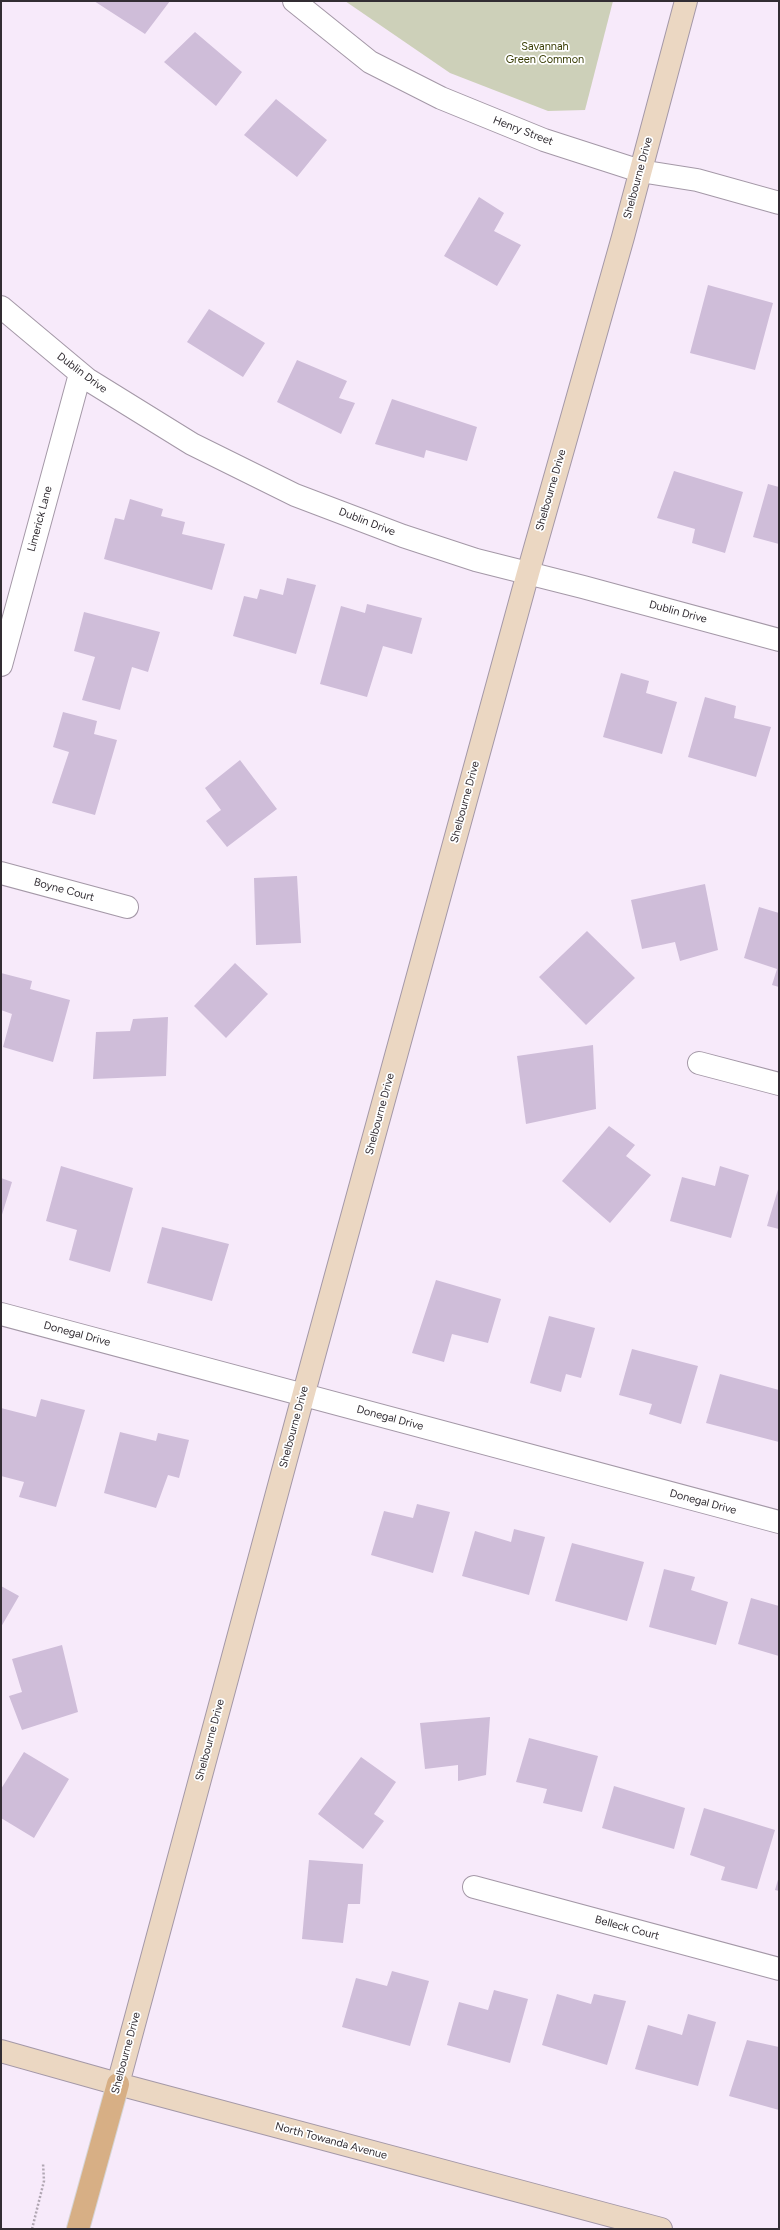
<!DOCTYPE html>
<html>
<head>
<meta charset="utf-8">
<style>
	body { margin:0 }
	#map { position:relative; width:780px; height:2230px; overflow:hidden; background:#f7eafa; font-family:Figtree,sans-serif }
	canvas { display:block }
	.frame { position:absolute; inset:0; border:2px solid #322d33; pointer-events:none }
</style>
</head>
<body>
<div id="map">
<canvas width="780" height="2230"></canvas>
<div class="frame"></div>
</div>
<script>
const ctx = document.querySelector('canvas').getContext('2d');
ctx.lineJoin = 'round';
function paint(path, color) { ctx.fillStyle = color; ctx.fill(path, 'evenodd'); }
const poly = rows => new Path2D(rows.map(r => 'M' + r).join(''));
function strokePath(path, color, width, dash) { ctx.strokeStyle = color; ctx.lineWidth = width; ctx.lineCap = dash ? 'butt' : 'round'; ctx.setLineDash(dash || []); ctx.stroke(path); }
function drawText(font, color, halo, rows, align = 'center') {
  ctx.font = font + ' Figtree,sans-serif'; ctx.lineWidth = 3.5; ctx.setLineDash([]); ctx.textBaseline = 'middle'; ctx.strokeStyle = halo; ctx.fillStyle = color; for (const [text, x, y, turn = 0] of rows) {
    ctx.save(); ctx.translate(x, y); ctx.rotate((+turn || 0) * Math.PI / 180); ctx.textAlign = isNaN(turn) ? turn : align; if (halo) ctx.strokeText(text, 0, 0); ctx.fillText(text, 0, 0); ctx.restore();
  }
}
paint(poly([
	[345,1,613,1,585,110,548,111,450,73]
]), '#cdd0b9');
paint(poly([
	[94,1,170,1,145,34],
	[195,32,242,72,216,106,164,62],
	[276,99,327,140,297,177,244,135],
	[479,197,504,213,494,231,521,245,497,286,444,256],
	[708,285,773,303,755,370,690,353],
	[209,309,265,343,243,377,187,342],
	[297,360,347,381,339,398,355,403,341,434,277,402],
	[392,399,477,427,467,461,426,450,424,458,375,444],
	[674,471,743,492,725,553,692,543,695,529,657,518],
	[768,484,779,487,779,544,753,537],
	[130,499,163,509,161,516,185,522,182,534,225,544,212,590,104,559,115,518,124,520],
	[287,578,316,585,296,654,233,636,244,596,257,599,260,589,283,595],
	[367,604,422,618,412,654,383,646,367,697,320,684,341,606,365,613],
	[84,612,160,632,148,672,132,667,120,710,82,700,95,657,74,651],
	[621,673,649,681,646,693,677,702,662,754,603,737],
	[705,697,736,706,734,718,771,727,756,777,688,757],
	[63,712,97,721,94,734,117,740,95,815,52,803,69,752,53,747],
	[240,760,277,809,227,847,206,821,221,810,205,788],
	[297,876,301,943,256,945,254,878],
	[705,884,718,950,680,961,675,942,642,949,631,900],
	[759,907,779,913,779,987,772,985,777,969,744,958],
	[587,931,635,978,586,1025,539,977],
	[235,963,268,994,226,1038,194,1006],
	[1,973,32,981,30,989,70,1000,53,1062,3,1047,12,1014,1,1010],
	[168,1017,166,1076,93,1079,96,1032,130,1031,133,1019],
	[593,1045,596,1109,526,1124,517,1056],
	[609,1126,635,1145,626,1156,651,1175,610,1223,562,1181],
	[61,1166,133,1188,110,1272,69,1260,77,1230,46,1221],
	[720,1166,749,1175,731,1238,670,1221,682,1177,715,1186],
	[1,1178,12,1182,1,1218],
	[779,1186,779,1229,767,1226],
	[162,1227,229,1244,212,1301,147,1283],
	[436,1280,501,1299,488,1343,452,1334,444,1362,412,1353],
	[549,1316,595,1328,581,1378,566,1374,561,1392,530,1383],
	[632,1349,698,1366,681,1424,649,1414,652,1404,619,1395],
	[720,1374,779,1390,779,1442,706,1423],
	[41,1399,85,1410,56,1507,19,1497,24,1482,1,1476,1,1408,36,1417],
	[120,1432,156,1441,158,1433,189,1440,179,1478,168,1475,156,1508,104,1493],
	[417,1504,450,1512,433,1573,371,1555,384,1511,413,1518],
	[514,1529,545,1537,529,1595,462,1576,475,1531,511,1542],
	[572,1543,644,1562,627,1621,555,1601],
	[664,1569,695,1577,691,1590,728,1602,716,1645,649,1627],
	[1,1586,19,1596,1,1627],
	[751,1598,779,1606,779,1656,738,1644],
	[62,1645,78,1712,22,1730,9,1696,22,1692,12,1659],
	[490,1717,486,1775,458,1781,458,1765,425,1769,420,1723],
	[529,1738,598,1756,582,1812,543,1803,547,1789,516,1782],
	[24,1752,69,1779,34,1838,1,1818,1,1789],
	[361,1757,396,1782,374,1814,384,1821,363,1849,318,1814],
	[614,1786,685,1808,674,1849,602,1828],
	[704,1808,775,1830,757,1889,721,1880,725,1867,690,1855],
	[309,1860,363,1864,360,1904,348,1904,343,1943,302,1939],
	[779,1876,779,1891,775,1890],
	[392,1971,429,1981,410,2046,342,2027,356,1978,387,1986],
	[494,1990,528,1999,510,2063,447,2045,459,2002,488,2010],
	[557,1994,591,2004,594,1994,626,2001,607,2065,542,2045],
	[688,2014,716,2022,698,2086,635,2069,648,2025,682,2035],
	[747,2040,779,2047,779,2110,729,2096]
]), '#cfbdd9');
const minor = poly([
	[1,307,87,379,192,444,295,495,403,536,476,560,583,587,779,640],
	[1,665,80,374],
	[1,873,127,907],
	[699,1063,779,1084],
	[1,1314,779,1522],
	[474,1887,779,1969]
]);
const tertiary = poly([
	[294,1,370,62,441,98,544,140,640,171,697,180,779,203]
]);
const secondary = poly([
	[1,2051,118,2084,661,2229],
	[118,2084,312,1363,528,573,623,237,686,1]
]);
const primary = poly([
	[78,2229,118,2084]
]);
strokePath(minor, '#a498a7', 24);
strokePath(tertiary, '#a498a7', 24);
strokePath(secondary, '#a498a7', 24);
strokePath(primary, '#d6d5d6', 24);
strokePath(poly([
	[32,2229,44,2181,43,2163]
]), '#b1a7b3', 2.5, [2, 2]);
strokePath(minor, '#fff', 22);
strokePath(tertiary, '#fff', 22);
strokePath(secondary, '#ebd7c2', 22);
strokePath(primary, '#d7af85', 22);
drawText('11px', '#393d05', '#fff', [
	["Savannah",545,47],
	["Green Common",545,60]
]);
drawText('11px', '#322d33', '#fff', [
	["Henry Street",523,131,21],
	["Shelbourne Drive",638,178,-75],
	["Dublin Drive",82,373,37],
	["Shelbourne Drive",551,490,-74],
	["Limerick Lane",40,519,-75],
	["Dublin Drive",367,522,21],
	["Dublin Drive",678,612,15],
	["Shelbourne Drive",465,802,-75],
	["Boyne Court",64,890,15],
	["Shelbourne Drive",380,1114,-75],
	["Donegal Drive",77,1334,15],
	["Donegal Drive",390,1418,15],
	["Shelbourne Drive",294,1427,-75],
	["Donegal Drive",703,1502,15],
	["Shelbourne Drive",210,1740,-75],
	["Belleck Court",627,1928,15],
	["Shelbourne Drive",126,2053,-75],
	["North Towanda Avenue",331,2141,15]
]);
</script>
</body>
</html>
